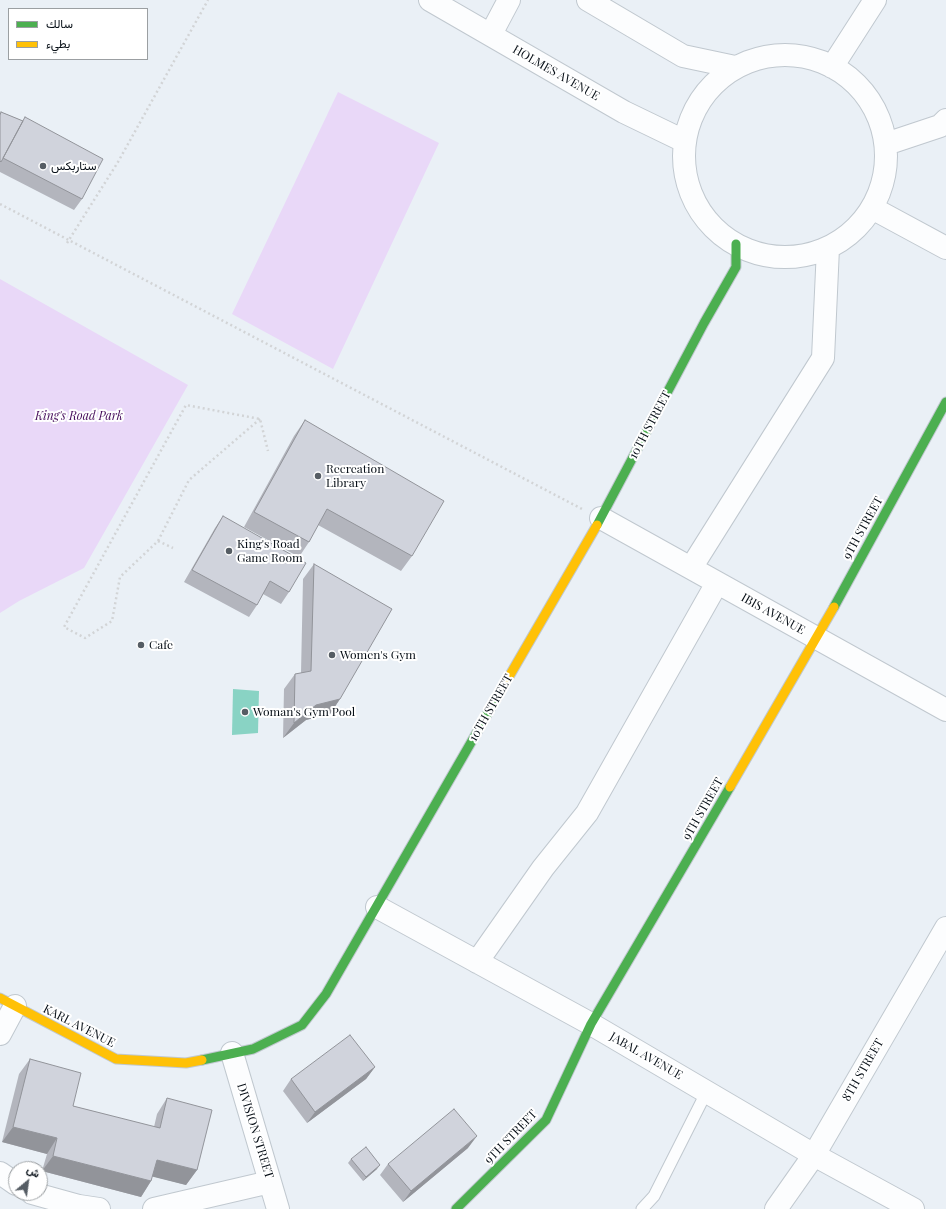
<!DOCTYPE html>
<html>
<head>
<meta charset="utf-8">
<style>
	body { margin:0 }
	#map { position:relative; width:946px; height:1209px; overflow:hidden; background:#eaf0f6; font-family:"Playfair Display",Vazirmatn,serif }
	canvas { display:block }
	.legend { position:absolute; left:8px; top:8px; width:140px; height:52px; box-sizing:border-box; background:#fff; border:1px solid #9b9fa2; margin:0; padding:5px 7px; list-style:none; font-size:12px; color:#060e16 }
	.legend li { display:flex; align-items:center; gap:8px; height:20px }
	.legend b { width:20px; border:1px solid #9b9fa2 }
	.north { position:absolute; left:8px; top:1161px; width:40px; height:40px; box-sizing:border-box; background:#fff; border:1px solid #9b9fa2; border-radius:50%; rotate:29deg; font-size:11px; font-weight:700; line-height:16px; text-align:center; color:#060e16 }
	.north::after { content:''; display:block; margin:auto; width:14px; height:18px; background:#565d64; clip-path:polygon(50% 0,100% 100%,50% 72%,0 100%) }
</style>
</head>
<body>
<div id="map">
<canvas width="946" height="1209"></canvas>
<ul class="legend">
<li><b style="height:5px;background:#4caf50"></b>سالك</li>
<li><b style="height:5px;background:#ffc107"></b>بطيء</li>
</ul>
<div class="north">ش</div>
</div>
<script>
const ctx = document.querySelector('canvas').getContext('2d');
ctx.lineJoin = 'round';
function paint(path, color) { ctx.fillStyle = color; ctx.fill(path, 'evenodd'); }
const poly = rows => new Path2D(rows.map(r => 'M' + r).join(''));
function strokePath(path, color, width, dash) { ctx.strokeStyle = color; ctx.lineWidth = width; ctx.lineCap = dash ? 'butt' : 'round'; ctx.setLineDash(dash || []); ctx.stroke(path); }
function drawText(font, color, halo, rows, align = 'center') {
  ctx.font = font + ' "Playfair Display",Vazirmatn,serif'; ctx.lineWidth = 4; ctx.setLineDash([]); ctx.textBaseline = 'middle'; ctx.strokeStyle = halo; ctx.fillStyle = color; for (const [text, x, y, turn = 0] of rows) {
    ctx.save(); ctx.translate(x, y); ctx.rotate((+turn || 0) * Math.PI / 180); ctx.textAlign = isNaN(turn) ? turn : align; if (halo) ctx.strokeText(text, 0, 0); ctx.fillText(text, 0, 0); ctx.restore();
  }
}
paint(poly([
	[338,92,439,143,333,369,232,314],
	[0,279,188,385,84,568,19,601,0,613]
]), '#e9d8f8');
paint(poly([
	[233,689,259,691,258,733,232,735]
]), '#89d3c4');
const lane = poly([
	[642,1209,654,1196,706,1093]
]);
const street = poly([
	[430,0,624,112,684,141],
	[588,0,683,56,735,67],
	[491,34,509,0],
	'684 156a101 101 0 1 1 202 0a101 101 0 1 1-202 0Z',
	[832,67,875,0],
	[886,144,940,126,946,120],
	[872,208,946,248],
	[601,518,946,710],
	[691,568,823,358,828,248],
	[377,907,591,1024,814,1155,913,1209],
	[477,962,543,868,587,813,717,583],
	[0,1034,15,1006],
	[232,1053,278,1209],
	[0,1173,16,1184],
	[32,1193,79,1206,99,1209],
	[154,1209,270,1182],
	[776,1209,814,1155,946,928]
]);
const fast = poly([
	[597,525,704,323,736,267,736,244],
	[834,607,946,402],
	[202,1060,253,1049,302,1025,326,994,503,687],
	[456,1209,546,1120,591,1024,730,787]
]);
const slow = poly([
	[503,687,597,525],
	[730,787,834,607],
	[0,998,116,1059,186,1063,202,1060]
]);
strokePath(lane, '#c0c8cf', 13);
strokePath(street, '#c0c8cf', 24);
strokePath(fast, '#c0c8cf', 11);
strokePath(slow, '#c0c8cf', 11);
strokePath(poly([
	[0,204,582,509],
	[67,243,118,162,208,0],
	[260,419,189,480,158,541,120,577,112,621,85,638,64,627,186,405,260,419,268,451],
	[158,541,173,548]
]), '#d2d4d6', 2.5, [2, 3]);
strokePath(lane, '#fcfdfe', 11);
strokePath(street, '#fcfdfe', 22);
strokePath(fast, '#4caf50', 9);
strokePath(slow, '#ffc107', 9);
paint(poly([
	[1,112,23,121,25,117,82,199,74,210,0,172,0,114],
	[305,420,412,556,401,571,318,525,309,542,299,557,244,527,294,436],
	[223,516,289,592,281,604,263,594,257,605,249,617,184,582,215,528],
	[314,564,340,699,330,714,306,720,283,738,284,689,295,674,301,673,303,579],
	[30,1059,73,1106,154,1127,157,1114,167,1098,197,1170,186,1185,152,1176,151,1181,141,1197,42,1171,47,1154,2,1142,19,1074],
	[375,1067,366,1079,307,1123,283,1091,291,1079],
	[468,1148,403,1202,380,1175,388,1164],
	[351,1159,377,1169,363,1181,348,1163]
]), '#b3b5bd');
paint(poly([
	[340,699,330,714,306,720,283,738,294,723,316,705],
	[375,1067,366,1079,307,1123,315,1112],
	[13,1127,57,1138,47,1154,2,1142],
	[477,1136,468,1148,403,1202,411,1191],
	[53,1156,151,1181,141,1197,42,1171],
	[157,1160,197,1170,186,1185,146,1175],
	[380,1165,377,1169,363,1181,366,1177]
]), '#92949a');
const building = poly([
	[1,112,23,121,1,162,0,161,0,115,1,112],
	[25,117,103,159,82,199,3,158,25,117],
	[305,420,444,501,412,556,327,509,309,542,254,512,305,420],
	[223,516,306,563,289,592,270,581,257,605,192,570,223,516],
	[314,564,392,609,340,699,316,705,294,723,295,674,311,671,314,564],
	[350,1035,375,1067,315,1112,291,1079,350,1035],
	[30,1059,81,1073,73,1106,160,1128,167,1098,212,1110,197,1170,157,1160,151,1181,53,1156,57,1138,13,1127,30,1059],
	[454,1109,477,1136,411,1191,388,1164,454,1109],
	[366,1147,380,1165,366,1177,351,1159,366,1147]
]);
paint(building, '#d0d3dc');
strokePath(building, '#92949a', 1);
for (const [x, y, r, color] of [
	[43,166,4,"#565d64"],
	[318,476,4,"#565d64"],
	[229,551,4,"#565d64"],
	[141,645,4,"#565d64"],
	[332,655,4,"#565d64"],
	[245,712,4,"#565d64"]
]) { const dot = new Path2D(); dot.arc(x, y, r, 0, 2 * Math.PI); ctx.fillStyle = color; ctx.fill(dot); strokePath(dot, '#fff', 1.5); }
drawText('12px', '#060e16', '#fff', [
	["HOLMES AVENUE",556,73,30],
	["10TH STREET",650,425,-62],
	["9TH STREET",863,528,-61],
	["IBIS AVENUE",773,614,29],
	["10TH STREET",491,708,-60],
	["9TH STREET",703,809,-60],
	["KARL AVENUE",79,1026,27],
	["JABAL AVENUE",646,1056,30],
	["8TH STREET",863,1070,-60],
	["DIVISION STREET",255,1131,73],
	["9TH STREET",511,1137,-46]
]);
drawText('12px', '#060e16', '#fff', [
	["ستاربكس",51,166],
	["Recreation",326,469],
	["Library",326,483],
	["King's Road",237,544],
	["Game Room",237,558],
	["Cafe",149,645],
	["Women's Gym",340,655],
	["Woman's Gym Pool",253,712]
], 'left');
drawText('italic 12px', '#450c5b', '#fff', [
	["King's Road Park",79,416]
]);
</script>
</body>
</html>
